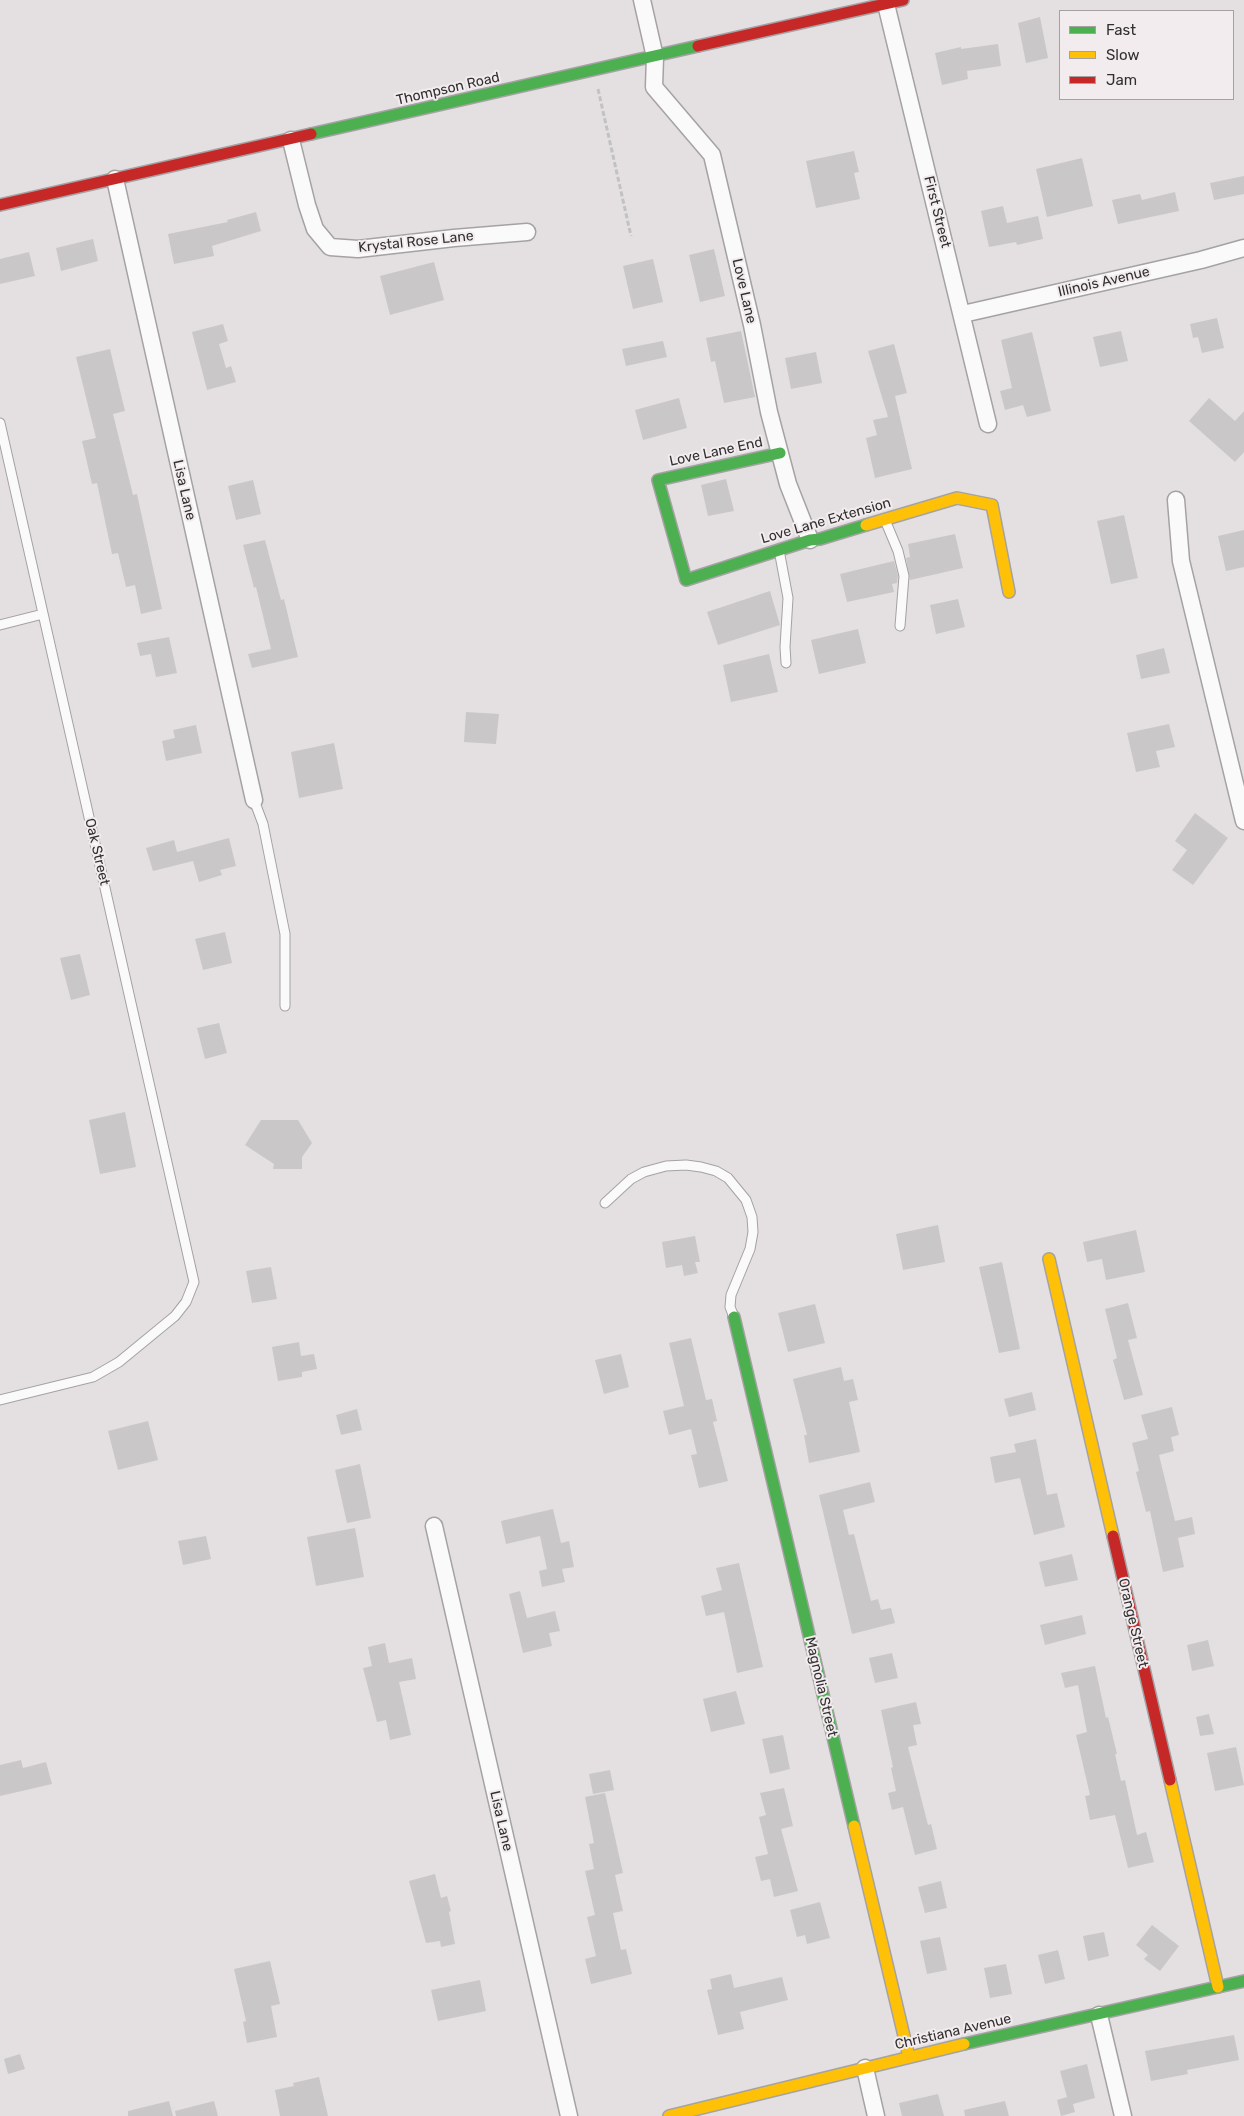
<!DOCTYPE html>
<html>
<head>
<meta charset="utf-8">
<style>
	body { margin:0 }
	#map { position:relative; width:1244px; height:2116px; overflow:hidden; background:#e4e0e2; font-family:Rubik,sans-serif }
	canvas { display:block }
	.legend { position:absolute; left:1059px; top:10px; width:175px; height:90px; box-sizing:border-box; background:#f2ecee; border:1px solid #a5a0a2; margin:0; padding:6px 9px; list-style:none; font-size:15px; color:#312f2f }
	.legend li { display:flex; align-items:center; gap:10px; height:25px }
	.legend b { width:25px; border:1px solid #a5a0a2 }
</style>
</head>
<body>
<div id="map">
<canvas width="1244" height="2116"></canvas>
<ul class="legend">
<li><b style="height:6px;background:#4caf50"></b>Fast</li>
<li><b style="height:6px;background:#ffc107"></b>Slow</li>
<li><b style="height:6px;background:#c62828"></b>Jam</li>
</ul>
</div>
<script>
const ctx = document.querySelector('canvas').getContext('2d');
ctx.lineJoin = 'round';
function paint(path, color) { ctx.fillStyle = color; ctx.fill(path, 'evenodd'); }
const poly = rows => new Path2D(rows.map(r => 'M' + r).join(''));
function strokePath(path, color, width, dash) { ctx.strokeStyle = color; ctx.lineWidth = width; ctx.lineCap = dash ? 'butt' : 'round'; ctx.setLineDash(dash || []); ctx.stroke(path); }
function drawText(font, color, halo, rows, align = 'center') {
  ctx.font = font + ' Rubik,sans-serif'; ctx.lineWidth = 4; ctx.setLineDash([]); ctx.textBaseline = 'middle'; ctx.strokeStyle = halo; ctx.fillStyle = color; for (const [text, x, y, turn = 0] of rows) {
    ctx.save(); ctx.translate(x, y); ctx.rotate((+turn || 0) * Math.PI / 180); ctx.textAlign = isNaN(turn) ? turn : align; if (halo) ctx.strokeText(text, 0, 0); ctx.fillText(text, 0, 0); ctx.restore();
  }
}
paint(poly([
	[1040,17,1048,58,1026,63,1018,23],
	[998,44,1001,66,967,71,968,79,942,85,935,53,961,47,961,49],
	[854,151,859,172,854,173,860,199,816,208,806,161],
	[1082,158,1093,206,1047,217,1036,169],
	[1244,176,1244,194,1214,200,1210,183],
	[1175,192,1179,211,1118,224,1112,200,1140,194,1142,200],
	[1003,206,1007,223,1038,216,1043,239,1017,245,1016,242,989,247,981,211],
	[256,212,261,231,212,246,214,256,174,264,168,234,228,222,227,220],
	[93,239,98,261,61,271,56,248],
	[714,249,725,296,700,302,689,255],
	[29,252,35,276,0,284,0,259],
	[653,259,663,302,633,309,623,266],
	[434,262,444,300,390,315,380,276],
	[1217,318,1224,348,1202,353,1198,337,1193,338,1190,324],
	[223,324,228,341,219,344,226,368,231,366,236,382,207,390,192,332],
	[741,331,755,397,724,403,715,361,711,362,706,338],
	[1121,331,1128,361,1100,367,1093,337],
	[1032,332,1051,411,1027,417,1023,405,1005,410,1000,391,1012,388,1001,340],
	[663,341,667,357,626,366,622,349],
	[894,344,907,393,895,396,912,469,875,478,866,438,877,435,873,420,888,417,868,351],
	[110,349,125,411,113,414,133,495,137,494,162,609,141,614,135,585,126,587,118,553,112,554,97,483,92,484,82,441,96,438,76,357],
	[816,352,822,383,791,389,785,358],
	[679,398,687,428,643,440,635,410],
	[1209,398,1235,421,1244,411,1244,452,1235,462,1189,421],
	[726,479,734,511,708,516,701,485],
	[253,480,261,514,236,520,228,486],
	[1124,515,1138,578,1111,584,1097,521],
	[1244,530,1244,567,1226,571,1218,536],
	[955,534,963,568,910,580,906,558,910,557,908,544],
	[265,540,281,600,284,599,298,657,252,668,248,654,271,649,256,587,254,588,243,545],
	[894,561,898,576,897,583,892,584,894,592,847,602,840,574],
	[770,591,780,625,718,645,707,612],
	[958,599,965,627,936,634,930,605],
	[858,629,866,663,819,674,811,640],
	[169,637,177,673,156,677,151,654,140,656,137,643],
	[1164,648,1170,673,1141,679,1136,655],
	[769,654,778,692,731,702,723,665],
	[466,712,499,714,496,744,464,742],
	[1169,724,1175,747,1156,751,1160,767,1136,772,1127,733],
	[196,725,202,753,166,761,162,741,175,738,173,730],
	[334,743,343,789,299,798,291,752],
	[1195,813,1228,838,1193,885,1172,870,1187,850,1175,841],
	[229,838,236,866,220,870,222,875,199,882,193,861,153,871,146,848,174,840,177,852],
	[225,932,232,963,203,970,195,939],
	[80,954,90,995,71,1000,60,958],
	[219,1023,227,1053,205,1059,197,1028],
	[125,1112,136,1167,100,1174,89,1120],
	[261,1120,298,1120,312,1143,302,1157,302,1169,273,1169,274,1164,245,1145],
	[938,1225,945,1262,903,1270,896,1234],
	[1136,1230,1145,1272,1106,1280,1102,1259,1087,1262,1083,1242],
	[695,1236,700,1262,695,1262,698,1273,684,1276,682,1265,666,1268,662,1242],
	[1002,1262,1020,1349,999,1353,979,1267],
	[271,1267,277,1299,252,1303,246,1271],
	[1128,1303,1137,1338,1128,1340,1143,1395,1124,1400,1113,1360,1117,1358,1105,1309],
	[815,1304,825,1343,788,1352,778,1313],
	[691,1338,706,1400,712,1399,717,1421,713,1422,728,1481,699,1488,691,1455,697,1454,691,1429,669,1435,663,1411,684,1406,669,1343],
	[299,1342,301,1356,314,1354,317,1369,302,1372,302,1377,278,1381,272,1347],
	[621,1354,629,1387,604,1394,595,1360],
	[841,1367,844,1381,853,1379,858,1400,849,1402,860,1452,809,1463,804,1435,807,1435,793,1379],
	[1032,1392,1036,1410,1009,1417,1004,1399],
	[1172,1407,1179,1435,1171,1437,1174,1451,1159,1455,1175,1521,1192,1517,1195,1534,1178,1538,1184,1567,1163,1572,1150,1511,1146,1512,1136,1472,1139,1471,1132,1443,1148,1439,1141,1415],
	[357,1409,362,1430,341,1435,336,1415],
	[148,1421,158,1460,118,1470,108,1431],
	[1036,1439,1047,1495,1057,1493,1065,1527,1034,1535,1020,1478,995,1483,990,1457,1016,1452,1014,1444],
	[360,1464,371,1518,347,1523,335,1470],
	[870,1482,875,1502,843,1510,849,1535,854,1534,871,1601,878,1599,881,1610,891,1608,895,1623,852,1634,819,1495],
	[553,1509,561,1543,569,1541,574,1567,562,1569,565,1582,542,1587,539,1571,547,1569,540,1536,506,1544,501,1521],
	[355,1528,364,1577,316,1586,307,1537],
	[206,1536,211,1559,183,1565,178,1541],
	[1072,1554,1078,1580,1045,1587,1039,1562],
	[739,1563,763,1667,737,1673,724,1612,706,1616,701,1596,722,1590,716,1568],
	[520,1591,527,1618,555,1611,560,1631,549,1633,552,1646,523,1653,509,1594],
	[1082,1615,1086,1634,1045,1645,1040,1625],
	[1208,1640,1214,1666,1192,1671,1187,1645],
	[385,1643,389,1663,412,1658,416,1679,399,1682,411,1735,390,1740,386,1720,377,1722,363,1668,372,1666,368,1647],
	[892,1653,898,1678,875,1683,869,1658],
	[1095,1666,1106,1718,1108,1717,1117,1754,1115,1754,1121,1781,1125,1780,1137,1835,1146,1832,1154,1862,1128,1868,1115,1815,1090,1820,1085,1796,1090,1795,1076,1735,1087,1732,1085,1722,1078,1685,1065,1688,1061,1673],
	[736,1691,745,1724,711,1732,703,1699],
	[916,1702,921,1724,913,1725,917,1745,908,1747,928,1825,931,1824,937,1849,915,1855,903,1807,892,1810,888,1793,896,1791,891,1768,893,1767,881,1710],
	[1209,1714,1214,1734,1200,1736,1196,1717],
	[783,1735,790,1769,770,1774,762,1739],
	[1236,1747,1244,1785,1215,1791,1207,1753],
	[21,1760,23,1768,46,1762,52,1784,0,1796,0,1765],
	[610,1770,614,1790,593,1794,589,1774],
	[784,1788,793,1826,781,1829,798,1891,774,1897,770,1879,761,1881,755,1857,768,1854,759,1817,766,1815,760,1793],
	[605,1793,623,1873,615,1875,623,1911,613,1913,621,1950,626,1949,632,1974,591,1984,585,1959,596,1956,587,1917,595,1915,585,1871,594,1869,589,1844,594,1843,585,1797],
	[435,1874,441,1898,447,1896,451,1911,449,1912,455,1944,441,1947,440,1941,426,1943,409,1881],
	[941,1881,947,1908,925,1913,918,1887],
	[820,1902,830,1938,807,1944,805,1935,797,1937,790,1910],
	[1152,1925,1179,1946,1160,1971,1144,1959,1148,1955,1136,1945],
	[1104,1932,1109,1956,1088,1961,1083,1936],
	[940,1937,947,1970,927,1974,920,1941],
	[1058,1950,1065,1979,1045,1984,1038,1955],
	[270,1961,280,2004,271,2006,277,2037,247,2043,243,2022,246,2021,234,1969],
	[1006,1964,1012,1994,990,1998,984,1968],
	[731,1974,734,1988,782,1977,788,2000,740,2012,744,2029,718,2035,707,1990,712,1989,710,1979],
	[480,1980,486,2011,438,2021,431,1990],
	[1234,2035,1239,2060,1187,2070,1188,2074,1151,2081,1145,2051],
	[20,2054,25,2069,8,2074,4,2059],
	[1087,2064,1095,2098,1073,2104,1075,2112,1061,2116,1057,2100,1067,2097,1060,2071],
	[319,2077,328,2116,280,2116,275,2090,294,2086,293,2083],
	[938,2094,944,2116,902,2116,899,2103],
	[169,2101,173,2116,128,2116,128,2111],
	[214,2101,218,2116,176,2116,175,2111],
	[1005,2101,1009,2116,965,2116,964,2110]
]), '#cac7c8');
const lane = poly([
	[0,423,194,1282,186,1302,175,1316,119,1362,93,1377,0,1400],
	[885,520,898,551,904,576,900,626],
	[779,550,788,598,785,647,786,663],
	[0,625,43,614],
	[254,800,263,824,285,934,285,1006],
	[605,1203,631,1179,644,1172,666,1166,686,1165,701,1167,716,1171,728,1178,746,1200,752,1217,753,1232,750,1249,731,1295,730,1307,734,1317]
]);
const street = poly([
	[642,0,655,57,654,87,712,155,752,325,769,412,788,484,810,540],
	[885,0,988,424],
	[291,140,307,205,315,229,330,247,358,249,454,238,527,232],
	[115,179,254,800],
	[963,314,1201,260,1244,248],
	[1176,500,1181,561,1244,821],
	[434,1526,569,2116],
	[1099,2015,1123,2116],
	[865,2068,876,2116]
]);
const fast = poly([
	[311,134,698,46],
	[780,453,658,480,686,580,810,540,820,539,866,525],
	[734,1317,854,1826],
	[964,2044,1244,1981]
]);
const slow = poly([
	[866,525,957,498,992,505,1009,592],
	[1049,1259,1113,1536],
	[1170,1780,1218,1987],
	[854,1826,909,2057],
	[669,2116,964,2044]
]);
const jam = poly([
	[698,46,903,0],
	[0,205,311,134],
	[1113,1536,1170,1780]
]);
strokePath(lane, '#a5a2a3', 11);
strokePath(street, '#a5a2a3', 19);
strokePath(fast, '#a5a2a3', 14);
strokePath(slow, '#a5a2a3', 14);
strokePath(jam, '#a5a2a3', 14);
strokePath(poly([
	[598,89,631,236]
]), '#c2c2c2', 3, [5, 2.5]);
strokePath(lane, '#fbfafb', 9);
strokePath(street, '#fbfafb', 16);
strokePath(fast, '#4caf50', 11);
strokePath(slow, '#ffc107', 11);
strokePath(jam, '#c62828', 11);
drawText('14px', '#312f2f', '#f2ecee', [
	["Thompson Road",448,89,-13],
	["First Street",937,212,76],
	["Krystal Rose Lane",416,242,-6],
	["Illinois Avenue",1104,282,-13],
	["Love Lane",744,291,77],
	["Love Lane End",716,452,-12],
	["Lisa Lane",184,490,77],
	["Love Lane Extension",826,521,-16],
	["Oak Street",97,852,77],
	["Orange Street",1133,1623,77],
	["Magnolia Street",821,1687,77],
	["Lisa Lane",501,1821,77],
	["Christiana Avenue",953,2032,-13]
]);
</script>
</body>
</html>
